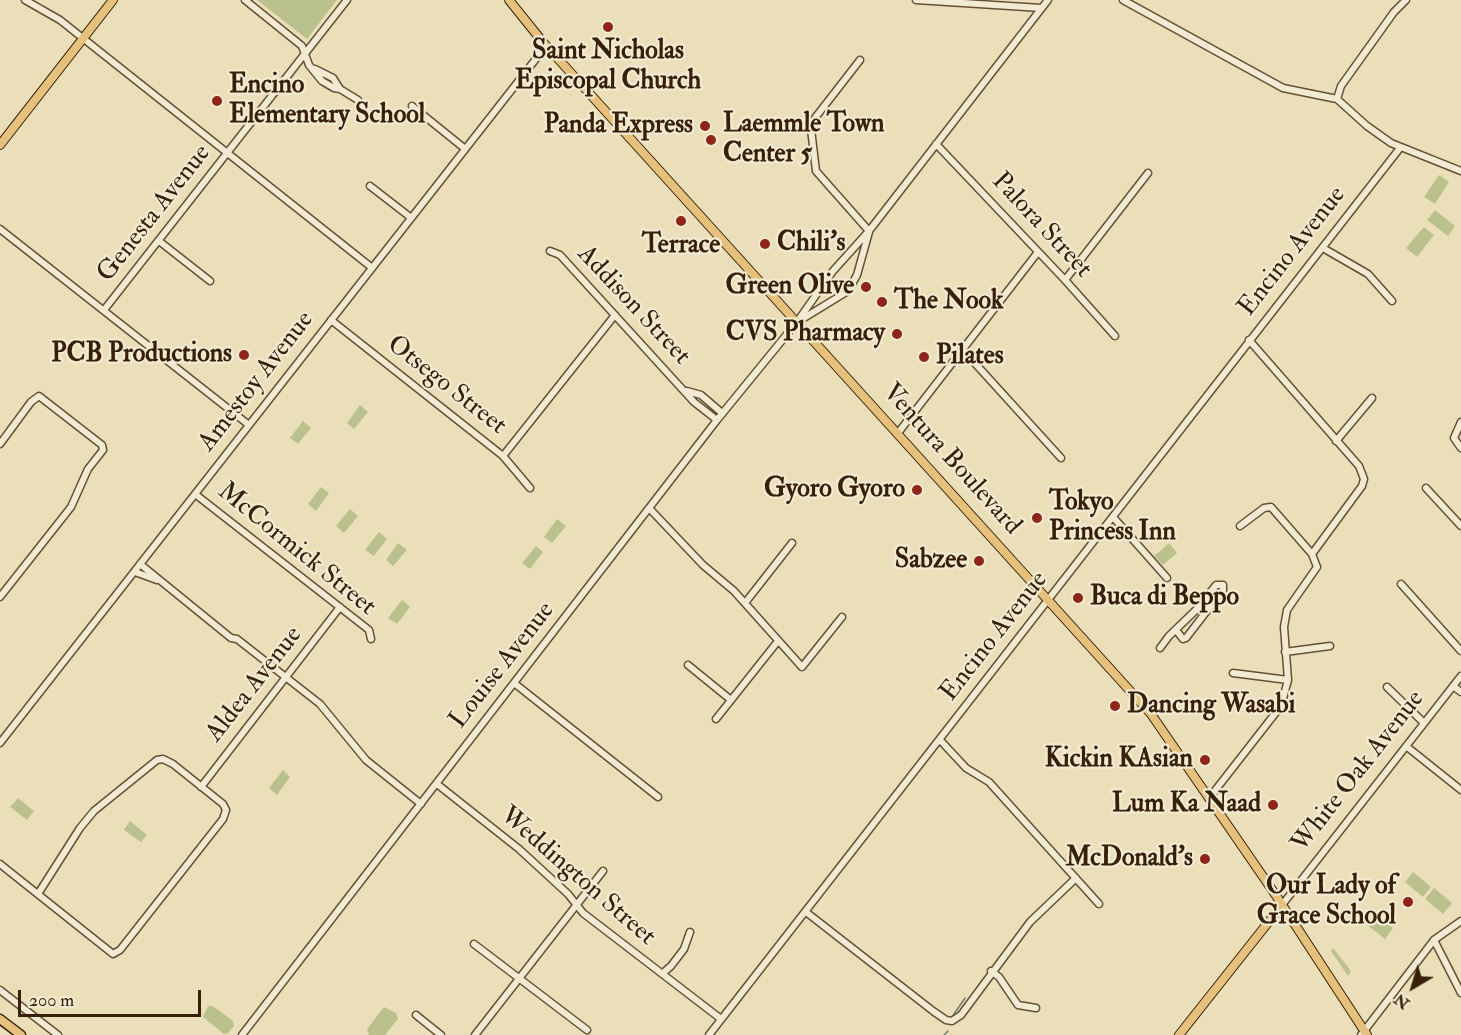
<!DOCTYPE html>
<html>
<head>
<meta charset="utf-8">
<style>
	body { margin:0 }
	#map { position:relative; width:1461px; height:1035px; overflow:hidden; background:#ebdfba; font-family:"IM FELL Double Pica",serif }
	canvas { display:block }
	.north { position:absolute; left:1383px; top:957px; width:60px; height:60px; -webkit-text-stroke:4px #f2ead2; paint-order:stroke; rotate:218deg; font-size:16px; font-weight:700; line-height:24px; text-align:center; color:#382008 }
	.north::after { content:''; display:block; margin:auto; width:21px; height:27px; background:#382008; clip-path:polygon(50% 0,100% 100%,50% 72%,0 100%) }
	.scale { position:absolute; left:18px; top:990px; width:183px; height:27px; box-sizing:border-box; border:3px solid #382008; border-top:0; padding-left:8px; font-size:18px; line-height:21px; white-space:nowrap; color:#382008; -webkit-text-stroke:4px #f2ead2; paint-order:stroke }
</style>
</head>
<body>
<div id="map">
<canvas width="1461" height="1035"></canvas>
<div class="north">N</div>
<div class="scale">200 m</div>
</div>
<script>
const ctx = document.querySelector('canvas').getContext('2d');
ctx.lineJoin = 'round';
function paint(path, color) { ctx.fillStyle = color; ctx.fill(path, 'evenodd'); }
const poly = rows => new Path2D(rows.map(r => 'M' + r).join(''));
function strokePath(path, color, width, dash) { ctx.strokeStyle = color; ctx.lineWidth = width; ctx.lineCap = dash ? 'butt' : 'round'; ctx.setLineDash(dash || []); ctx.stroke(path); }
function drawText(font, color, halo, rows, align = 'center') {
  ctx.font = font + ' "IM FELL Double Pica",serif'; ctx.lineWidth = 4.5; ctx.setLineDash([]); ctx.textBaseline = 'middle'; ctx.strokeStyle = halo; ctx.fillStyle = color; for (const [text, x, y, turn = 0] of rows) {
    ctx.save(); ctx.translate(x, y); ctx.rotate((+turn || 0) * Math.PI / 180); ctx.textAlign = isNaN(turn) ? turn : align; if (halo) ctx.strokeText(text, 0, 0); ctx.fillText(text, 0, 0); ctx.restore();
  }
}
paint(poly([
	[257,0,337,0,307,39],
	[1439,175,1449,182,1435,204,1424,197],
	[1435,210,1455,226,1448,236,1427,220],
	[1424,227,1434,235,1417,257,1406,248],
	[360,405,368,412,354,429,347,423],
	[303,421,311,428,298,444,290,438],
	[321,487,329,493,316,511,308,504],
	[350,509,358,516,344,533,336,526],
	[557,519,566,526,552,543,544,537],
	[379,532,387,539,374,556,365,550],
	[398,543,407,550,393,566,386,560],
	[1169,543,1177,553,1163,565,1154,556],
	[536,546,543,552,530,569,522,563],
	[402,600,410,607,397,624,388,618],
	[283,770,290,777,277,795,269,788],
	[18,798,34,811,27,820,10,807],
	[130,821,147,835,141,842,124,830],
	[1413,872,1431,887,1423,897,1405,882],
	[1434,888,1452,903,1443,914,1425,899],
	[1375,914,1393,928,1385,939,1366,924],
	[1333,948,1351,971,1348,976,1331,951],
	[208,1006,213,1006,233,1021,234,1026,228,1033,224,1034,203,1017],
	[384,1007,396,1013,398,1019,385,1035,369,1035,367,1029]
]), '#bbc18d');
strokePath(poly([
	[952,1017,965,998],
	[944,1035,948,1031]
]), '#727e70', 1.5);
const minor = poly([
	[25,0,60,20,371,267],
	[245,0,302,46,309,65,322,81,334,88,340,89],
	[916,0,1041,8],
	[1123,0,1283,88,1337,99,1367,126,1391,143,1461,171],
	[860,60,815,118,811,129,816,171,869,231],
	[315,69,333,78,340,89,358,100],
	[1337,99,1341,86,1394,12,1406,0],
	[412,106,464,148],
	[936,144,1065,280,1115,336],
	[370,186,410,217],
	[0,229,249,425],
	[159,241,210,281],
	[1323,248,1368,274,1392,301],
	[550,251,560,255,694,402,717,420],
	[1065,280,1148,173],
	[104,310,347,0],
	[331,320,503,456,530,488],
	[799,321,848,291,857,275,869,232],
	[962,349,1061,458],
	[687,391,701,395,722,413],
	[1461,422,1454,438,1461,448],
	[898,433,1038,252],
	[1336,441,1372,398],
	[0,444,31,402,39,396,102,445,103,450,88,469,71,507,0,597],
	[503,456,615,315],
	[1426,488,1461,526],
	[195,494,369,630,371,639],
	[649,508,703,565,734,591,802,667,842,617],
	[1113,517,1167,578],
	[1240,526,1264,508,1271,507,1312,554],
	[140,564,231,638,237,639,320,704,366,760,421,804],
	[135,572,157,580],
	[1401,584,1461,651],
	[745,603,792,543],
	[1160,648,1169,636,1198,608,1216,585,1223,585,1223,590,1186,638,1183,639,1176,630],
	[1285,652,1330,646],
	[688,665,731,700],
	[1233,673,1288,680],
	[514,683,658,797],
	[1453,686,1461,692],
	[1387,687,1424,723],
	[716,719,778,641],
	[940,740,966,768,989,782,1099,904],
	[0,743,546,46],
	[1406,746,1461,790],
	[437,784,519,849,568,894,583,913,721,1019],
	[201,787,340,607],
	[1210,797,1281,706,1288,680,1284,627,1287,610,1317,567,1312,554,1362,486,1364,479,1359,466,1249,340],
	[0,864,113,954,120,950,223,819,226,810,223,804,173,764,163,759,157,760,94,811,80,828,38,894],
	[1282,905,1461,676],
	[806,912,933,1011,946,1020,952,1021,961,1015,1030,922,1076,878],
	[1434,940,1461,993],
	[474,944,587,1030],
	[991,971,999,977,1018,1005,1036,1008],
	[663,973,671,966,684,949,690,932],
	[0,990,58,1035],
	[416,1015,441,1035],
	[242,1035,717,420,797,322,833,271,869,231,1048,0],
	[475,1035,603,871],
	[709,1035,1400,148],
	[1361,1035,1434,940,1461,921]
]);
const major = poly([
	[509,0,542,41,1151,714,1275,894,1367,1035],
	[0,145,113,0],
	[1179,1035,1282,905]
]);
const highway = poly([
	[0,1019,21,1035]
]);
strokePath(minor, '#655034', 9);
strokePath(major, '#382008', 10);
strokePath(highway, '#382008', 11);
strokePath(minor, '#f2ead2', 6);
strokePath(major, '#e6c07d', 8);
strokePath(highway, '#e6c07d', 8);
for (const [x, y, r, color] of [
	[608,27,6,"#8f2418"],
	[217,101,6,"#8f2418"],
	[705,126,6,"#8f2418"],
	[711,140,6,"#8f2418"],
	[681,221,6,"#8f2418"],
	[765,244,6,"#8f2418"],
	[866,287,6,"#8f2418"],
	[882,302,6,"#8f2418"],
	[897,334,6,"#8f2418"],
	[244,355,6,"#8f2418"],
	[924,357,6,"#8f2418"],
	[917,490,6,"#8f2418"],
	[1037,518,6,"#8f2418"],
	[979,561,6,"#8f2418"],
	[1078,598,6,"#8f2418"],
	[1115,706,6,"#8f2418"],
	[1205,760,6,"#8f2418"],
	[1273,805,6,"#8f2418"],
	[1205,859,6,"#8f2418"],
	[1408,902,6,"#8f2418"]
]) { const dot = new Path2D(); dot.arc(x, y, r, 0, 2 * Math.PI); ctx.fillStyle = color; ctx.fill(dot); strokePath(dot, '#f2ead2', 2); }
drawText('bold 26px', '#382008', '#f2ead2', [
	["Saint Nicholas",608,52,"center"],
	["Episcopal Church",608,82,"center"],
	["Encino",229,86,"left"],
	["Elementary School",229,116,"left"],
	["Laemmle Town",723,125,"left"],
	["Center 5",723,155,"left"],
	["Panda Express",693,126],
	["Chili's",777,244,"left"],
	["Terrace",681,246,"center"],
	["Green Olive",854,287],
	["The Nook",894,302,"left"],
	["CVS Pharmacy",885,334],
	["PCB Productions",232,355],
	["Pilates",936,357,"left"],
	["Gyoro Gyoro",905,490],
	["Tokyo",1049,503,"left"],
	["Princess Inn",1049,533,"left"],
	["Sabzee",967,561],
	["Buca di Beppo",1090,598,"left"],
	["Dancing Wasabi",1127,706,"left"],
	["Kickin KAsian",1193,760],
	["Lum Ka Naad",1261,805],
	["McDonald's",1193,859],
	["Our Lady of",1396,887],
	["Grace School",1396,917]
], 'right');
drawText('26px', '#382008', '#f2ead2', [
	["Genesta Avenue",155,214,-52],
	["Palora Street",1041,226,47],
	["Encino Avenue",1293,252,-52],
	["Addison Street",633,306,47],
	["Amestoy Avenue",257,382,-52],
	["Otsego Street",446,386,38],
	["Ventura Boulevard",951,460,48],
	["McCormick Street",296,550,39],
	["Encino Avenue",995,637,-52],
	["Louise Avenue",503,666,-52],
	["Aldea Avenue",255,685,-52],
	["White Oak Avenue",1359,772,-52],
	["Weddington Street",577,877,41]
]);
</script>
</body>
</html>
